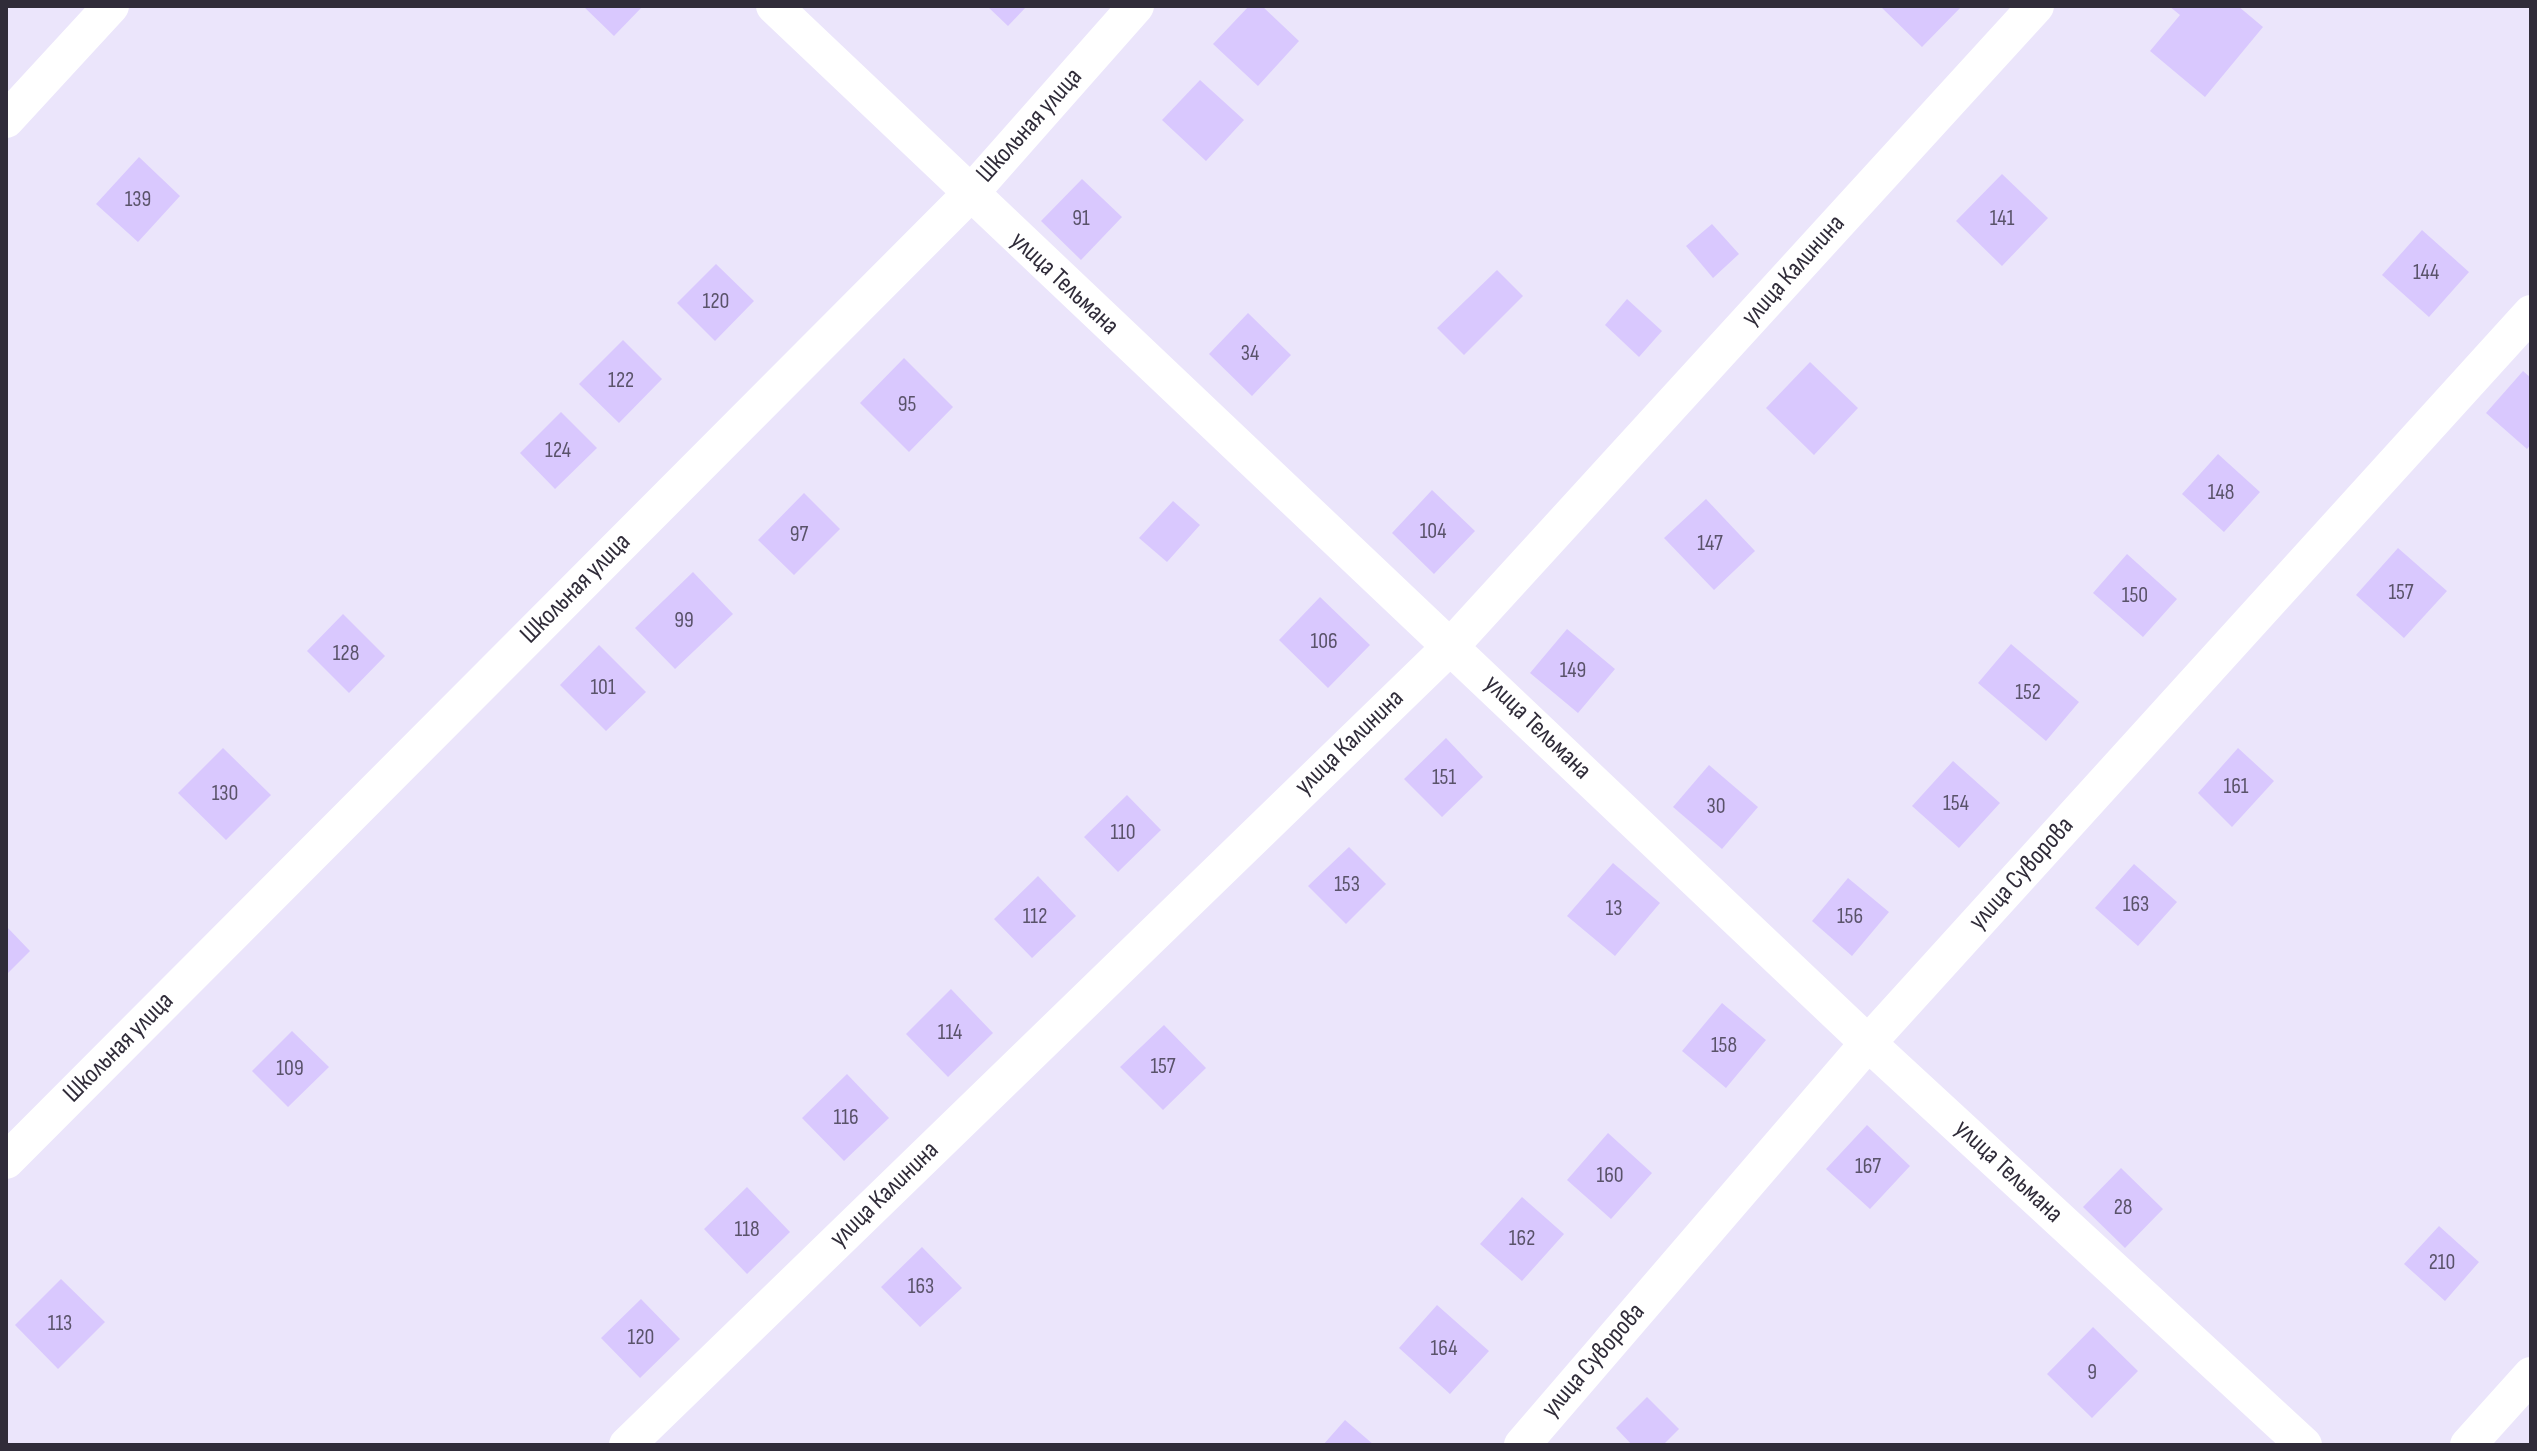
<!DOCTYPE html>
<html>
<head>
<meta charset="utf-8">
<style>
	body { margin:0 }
	#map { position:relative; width:2537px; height:1451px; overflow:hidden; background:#ebe5fb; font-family:"Sofia Sans Condensed",sans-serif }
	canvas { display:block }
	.frame { position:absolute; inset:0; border:8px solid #302c39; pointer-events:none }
</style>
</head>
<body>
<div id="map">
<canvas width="2537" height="1451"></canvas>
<div class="frame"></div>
</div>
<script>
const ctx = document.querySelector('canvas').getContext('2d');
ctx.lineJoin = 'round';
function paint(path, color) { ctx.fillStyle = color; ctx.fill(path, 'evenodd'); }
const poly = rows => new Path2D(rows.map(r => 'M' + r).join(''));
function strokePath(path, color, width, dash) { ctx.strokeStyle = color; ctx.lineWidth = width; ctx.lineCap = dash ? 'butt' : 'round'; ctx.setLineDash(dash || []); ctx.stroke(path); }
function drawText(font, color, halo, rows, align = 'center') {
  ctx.font = font + ' "Sofia Sans Condensed",sans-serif'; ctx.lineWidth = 6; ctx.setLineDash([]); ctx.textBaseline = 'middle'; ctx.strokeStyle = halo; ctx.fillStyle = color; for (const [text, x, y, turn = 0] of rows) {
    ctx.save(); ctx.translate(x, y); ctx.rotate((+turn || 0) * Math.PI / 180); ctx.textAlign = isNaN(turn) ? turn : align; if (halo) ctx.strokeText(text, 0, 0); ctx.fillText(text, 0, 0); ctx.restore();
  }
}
paint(poly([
	[583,6,643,6,614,36],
	[987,6,1027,6,1008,26],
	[1249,6,1262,6,1299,41,1258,86,1213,44],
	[1880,6,1962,6,1922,47],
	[2169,6,2238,6,2263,27,2205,97,2150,51,2180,15],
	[1200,80,1244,120,1206,161,1162,120],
	[139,157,180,196,138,242,96,204],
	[2002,174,2048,218,2002,266,1956,221],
	[1082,179,1122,217,1081,260,1041,221],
	[1712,224,1739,254,1713,278,1686,246],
	[2422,230,2469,272,2429,317,2382,275],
	[716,264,754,301,715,341,677,303],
	[1497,270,1523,296,1464,355,1437,328],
	[1627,299,1662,331,1639,357,1605,325],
	[1248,313,1291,355,1252,396,1209,354],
	[623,340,662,379,619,423,579,384],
	[904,358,953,407,909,452,860,403],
	[1810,362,1858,408,1814,455,1766,408],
	[2523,371,2531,378,2531,444,2527,449,2486,413],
	[561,412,597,448,555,489,520,453],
	[2218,454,2260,492,2224,532,2182,494],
	[1432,490,1475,531,1434,574,1392,533],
	[804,493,840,529,794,575,758,540],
	[1706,499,1755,551,1714,590,1664,538],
	[1173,501,1200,525,1167,562,1139,538],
	[2398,548,2447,591,2404,638,2356,595],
	[2127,554,2177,599,2143,637,2093,593],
	[693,572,733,614,675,669,635,628],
	[1320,597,1370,645,1328,688,1279,640],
	[343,614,385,656,349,693,307,651],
	[1567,629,1615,669,1578,713,1530,673],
	[2011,644,2079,702,2046,741,1978,683],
	[599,645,646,692,606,731,560,685],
	[1446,738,1483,777,1442,817,1404,779],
	[223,748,271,795,226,840,178,793],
	[2238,748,2274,781,2232,827,2198,793],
	[1953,761,2000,803,1959,848,1912,806],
	[1709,765,1758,807,1722,849,1673,807],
	[1127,795,1161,830,1118,872,1084,837],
	[1349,847,1386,884,1346,924,1308,886],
	[1613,863,1660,903,1615,956,1567,916],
	[2134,864,2177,902,2138,946,2095,908],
	[1038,876,1076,916,1032,958,994,919],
	[1848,878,1889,912,1852,956,1812,921],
	[6,926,30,951,6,975],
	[951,989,993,1033,948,1077,906,1034],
	[1722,1003,1766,1040,1726,1088,1682,1051],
	[1164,1025,1206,1068,1163,1110,1120,1067],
	[292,1031,329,1067,288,1107,252,1071],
	[847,1074,889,1118,844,1161,802,1118],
	[1867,1125,1910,1166,1870,1209,1826,1169],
	[1608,1133,1652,1173,1611,1219,1567,1180],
	[2121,1168,2163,1209,2125,1248,2083,1207],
	[747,1187,790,1232,747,1274,704,1229],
	[1522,1197,1564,1234,1522,1281,1480,1244],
	[2439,1226,2479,1262,2445,1301,2404,1264],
	[922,1247,962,1288,920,1327,881,1287],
	[61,1279,105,1322,58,1369,15,1325],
	[641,1299,680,1339,640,1378,601,1338],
	[1437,1305,1489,1351,1450,1394,1399,1348],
	[2093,1327,2138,1371,2092,1418,2047,1374],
	[1647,1397,1679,1429,1663,1445,1632,1445,1616,1428],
	[1345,1420,1374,1445,1323,1445]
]), '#d9c8fe');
strokePath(poly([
	[774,6,1868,1043,2304,1445],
	[6,120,111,6],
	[6,1161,969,195,1136,6],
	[627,1445,1451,646,2036,6],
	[1522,1445,1868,1043,2531,313],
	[2468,1445,2531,1375]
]), '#fff', 36);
drawText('22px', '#5a536a', null, [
	["139",138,200],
	["91",1081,219],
	["141",2002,219],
	["144",2426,273],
	["120",716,302],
	["34",1250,354],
	["122",621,381],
	["95",907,405],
	["124",558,451],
	["148",2221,493],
	["104",1433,532],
	["97",799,535],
	["147",1710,544],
	["157",2401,593],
	["150",2135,596],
	["99",684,621],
	["106",1324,642],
	["128",346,654],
	["149",1573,671],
	["101",603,688],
	["152",2028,693],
	["151",1444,778],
	["161",2236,787],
	["130",225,794],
	["154",1956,804],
	["30",1716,807],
	["110",1123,833],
	["153",1347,885],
	["163",2136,905],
	["13",1614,909],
	["112",1035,917],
	["156",1850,917],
	["114",950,1033],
	["158",1724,1046],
	["157",1163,1067],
	["109",290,1069],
	["116",846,1118],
	["167",1868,1167],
	["160",1610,1176],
	["28",2123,1208],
	["118",747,1230],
	["162",1522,1239],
	["210",2442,1263],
	["163",921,1287],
	["113",60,1324],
	["120",641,1338],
	["164",1444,1349],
	["9",2092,1373]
]);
drawText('26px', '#302c39', '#fff', [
	["Школьная улица",1030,126,-48],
	["улица Калинина",1794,271,-48],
	["улица Тельмана",1064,284,43],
	["Школьная улица",576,589,-45],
	["улица Тельмана",1537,728,44],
	["улица Калинина",1350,743,-44],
	["улица Суворова",2022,874,-48],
	["Школьная улица",119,1048,-45],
	["улица Тельмана",2008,1172,43],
	["улица Калинина",885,1195,-44],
	["улица Суворова",1594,1361,-49]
]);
</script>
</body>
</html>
